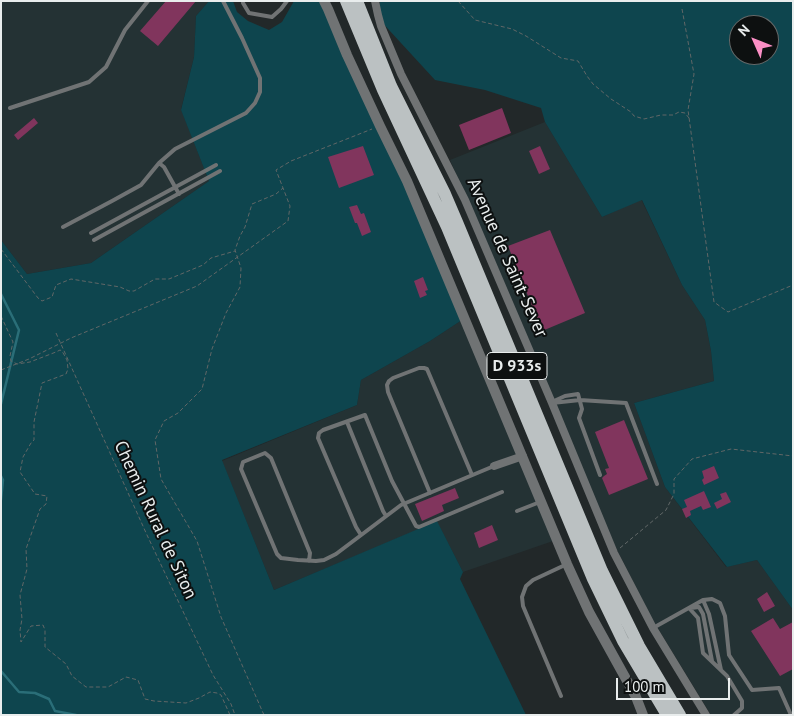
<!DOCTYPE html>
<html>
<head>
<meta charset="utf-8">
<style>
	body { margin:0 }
	#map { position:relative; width:794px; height:716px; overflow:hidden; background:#222829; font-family:"PT Sans",sans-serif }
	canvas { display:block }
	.frame { position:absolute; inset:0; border:2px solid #e9eded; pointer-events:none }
	.north { position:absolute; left:729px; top:15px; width:50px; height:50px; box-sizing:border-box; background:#0d1010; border:1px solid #656868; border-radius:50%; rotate:314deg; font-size:14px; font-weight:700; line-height:20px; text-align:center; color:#e9eded }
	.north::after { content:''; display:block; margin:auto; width:18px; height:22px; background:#fb8fc5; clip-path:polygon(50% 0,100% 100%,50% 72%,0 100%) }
	.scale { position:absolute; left:616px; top:678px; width:114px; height:22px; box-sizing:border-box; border:2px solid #e9eded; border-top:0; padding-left:6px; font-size:15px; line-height:18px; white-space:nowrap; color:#e9eded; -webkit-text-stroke:4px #0d1010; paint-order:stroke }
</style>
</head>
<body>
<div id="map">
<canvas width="794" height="716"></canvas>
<div class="frame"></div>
<div class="north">N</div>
<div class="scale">100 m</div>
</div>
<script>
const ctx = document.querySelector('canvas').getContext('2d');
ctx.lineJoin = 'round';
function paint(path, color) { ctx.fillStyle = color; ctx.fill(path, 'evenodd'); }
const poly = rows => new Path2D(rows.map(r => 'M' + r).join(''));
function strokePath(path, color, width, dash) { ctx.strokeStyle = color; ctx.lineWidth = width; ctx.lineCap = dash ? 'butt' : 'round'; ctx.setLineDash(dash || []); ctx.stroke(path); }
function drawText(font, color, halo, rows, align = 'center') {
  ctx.font = font + ' "PT Sans",sans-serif'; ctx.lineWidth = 4; ctx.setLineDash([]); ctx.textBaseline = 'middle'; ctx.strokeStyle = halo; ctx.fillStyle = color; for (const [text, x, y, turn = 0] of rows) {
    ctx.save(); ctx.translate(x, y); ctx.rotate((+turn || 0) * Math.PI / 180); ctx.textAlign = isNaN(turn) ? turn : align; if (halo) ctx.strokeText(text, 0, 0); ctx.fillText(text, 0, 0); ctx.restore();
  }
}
paint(poly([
	[1,1,209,1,196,16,194,57,181,109,209,181,91,263,27,274,1,240],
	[545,122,602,217,641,199,682,285,705,320,711,351,714,381,634,403,665,487,726,567,757,560,793,610,793,715,711,715,651,617,614,544,450,160],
	[462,320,553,541,463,572,437,522,274,590,222,461,357,405,361,380,430,341]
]), '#243234');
paint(poly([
	[209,1,233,1,237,12,248,21,269,30,282,22,294,1,325,1,462,320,430,341,361,380,357,405,222,460,274,590,437,521,463,572,460,579,526,715,1,715,1,240,27,274,91,263,209,181,181,110,194,57,196,16],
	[380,1,793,1,793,610,757,560,727,567,665,487,634,403,714,381,711,351,705,320,682,285,642,200,602,217,545,122,541,108,485,90,435,80,378,18],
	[739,25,769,25,769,55,739,55]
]), '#0e454e');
strokePath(poly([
	[1,294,19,330,1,404],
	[1,476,3,480,1,500],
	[1,671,19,692,35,693,49,699,55,711,76,715]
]), '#2a6e78', 2.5);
paint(poly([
	[166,1,196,1,158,46,140,31],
	[502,108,511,133,469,150,459,125],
	[34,118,38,123,18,140,14,135],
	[363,146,374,175,339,188,328,157],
	[540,146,550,169,539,174,529,151],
	[357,205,361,214,364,213,371,232,362,236,357,223,355,223,349,207],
	[550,230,585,313,542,331,508,246],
	[423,277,428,290,425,291,427,295,420,298,414,281],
	[624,420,648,479,609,495,602,478,604,476,607,474,605,469,609,468,595,432],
	[714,466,719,478,704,485,702,480,704,478,702,471],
	[455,488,459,498,442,505,444,511,422,521,415,504],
	[704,491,711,507,703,510,701,506,690,511,691,515,686,518,682,509,687,507,684,500],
	[726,492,731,502,717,509,714,503,722,499,720,494],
	[492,525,498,540,479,548,474,533],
	[767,592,775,606,764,612,757,599],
	[773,618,780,629,793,622,793,669,780,676,751,631]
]), '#81355d');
strokePath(poly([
	[458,1,475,20,512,29,526,36,561,58,578,61,587,76,593,84,611,99,631,112,634,116,644,119,661,115,673,115,679,112,685,113,689,118],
	[682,9,694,74,688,110,714,302,728,312,793,285],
	[1,249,38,298,42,301,52,297,56,285,71,279,120,287,129,291,134,291,155,279,169,279,203,265,211,258,235,251],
	[1,316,13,342,10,356,11,361,17,364,30,362,56,352,60,350,62,351,67,360,68,369,66,374,42,383,34,422,34,440,31,443,23,457,20,472,35,494,47,496,46,504,40,509,26,549,27,569,20,595,22,619,20,630,21,642,31,626,43,625,45,630,45,647,66,664,72,676,86,687,108,687,126,677,138,680,145,699,154,701,186,703,199,698,210,692,217,693,221,695,230,715],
	[56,333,147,535,213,675,231,704,235,715],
	[1,370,29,359,71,338,197,286,288,221,290,206,276,170,291,161,372,129],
	[620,548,666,510,674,494,674,479,692,459,731,449,793,456],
	[264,715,221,617,197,541,161,479,155,440,164,421,178,413,202,389,212,349,226,313,240,287,241,268,235,250,240,236,245,227,252,204,276,194,283,188]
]), '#616767', 1, [4, 2.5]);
strokePath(poly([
	[243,3,249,13,272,17,281,9,287,1],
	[10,108,89,82,106,67,125,30,148,1],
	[159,163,164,167,179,194],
	[63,227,112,201,141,185,159,163,175,149,246,113,255,103,260,92,260,78,242,38,223,1],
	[91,233,216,165],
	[94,240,220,171],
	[554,401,565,396,578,394,582,409,579,418,600,475],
	[552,403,580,400,626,403,657,484],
	[347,422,383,511,386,516],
	[430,493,388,392,387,385,389,381,393,378,419,368,424,368,427,369,472,475],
	[517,511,540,502],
	[361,535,356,527,318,438,319,433,323,430,365,415,392,481,416,526,419,527,502,492],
	[309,561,310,553,271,458,265,453,243,462,241,469,277,554,281,558,298,560,316,561,324,560,336,554,401,505,494,466],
	[703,600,709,614,721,670],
	[689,608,698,618,703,653,727,676,742,701,742,708,734,715],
	[691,608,699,607,703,614,712,661],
	[653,628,703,600,712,599,720,603,725,616,729,655,752,690,779,688,791,715],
	[561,696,523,606,522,597,526,586,533,580,565,565]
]), '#707374', 4);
strokePath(poly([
	[375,1,378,15,381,26,401,74,465,200,552,403,614,553,653,628,706,715],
	[494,466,523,456]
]), '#707374', 8);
strokePath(poly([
	[324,1,328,9,347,55,380,126,407,181,567,564,589,612,636,697,643,715]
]), '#707374', 10);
strokePath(poly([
	[346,1,383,90,447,227,593,579,623,641,667,715],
	[357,1,391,86,445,194,457,222,602,571,639,646,680,715]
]), '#bbc1c2', 12);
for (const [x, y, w] of [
	[517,366,60]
]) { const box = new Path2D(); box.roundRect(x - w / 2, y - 13.5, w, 27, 4); ctx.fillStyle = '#0d1010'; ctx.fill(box); strokePath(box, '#e9eded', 1); }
drawText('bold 16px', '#e9eded', null, [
	["D 933s",517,366]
]);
drawText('18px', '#e9eded', '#0d1010', [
	["Avenue de Saint-Sever",507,258,66],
	["Chemin Rural de Siton",155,520,65]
]);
</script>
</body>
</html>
